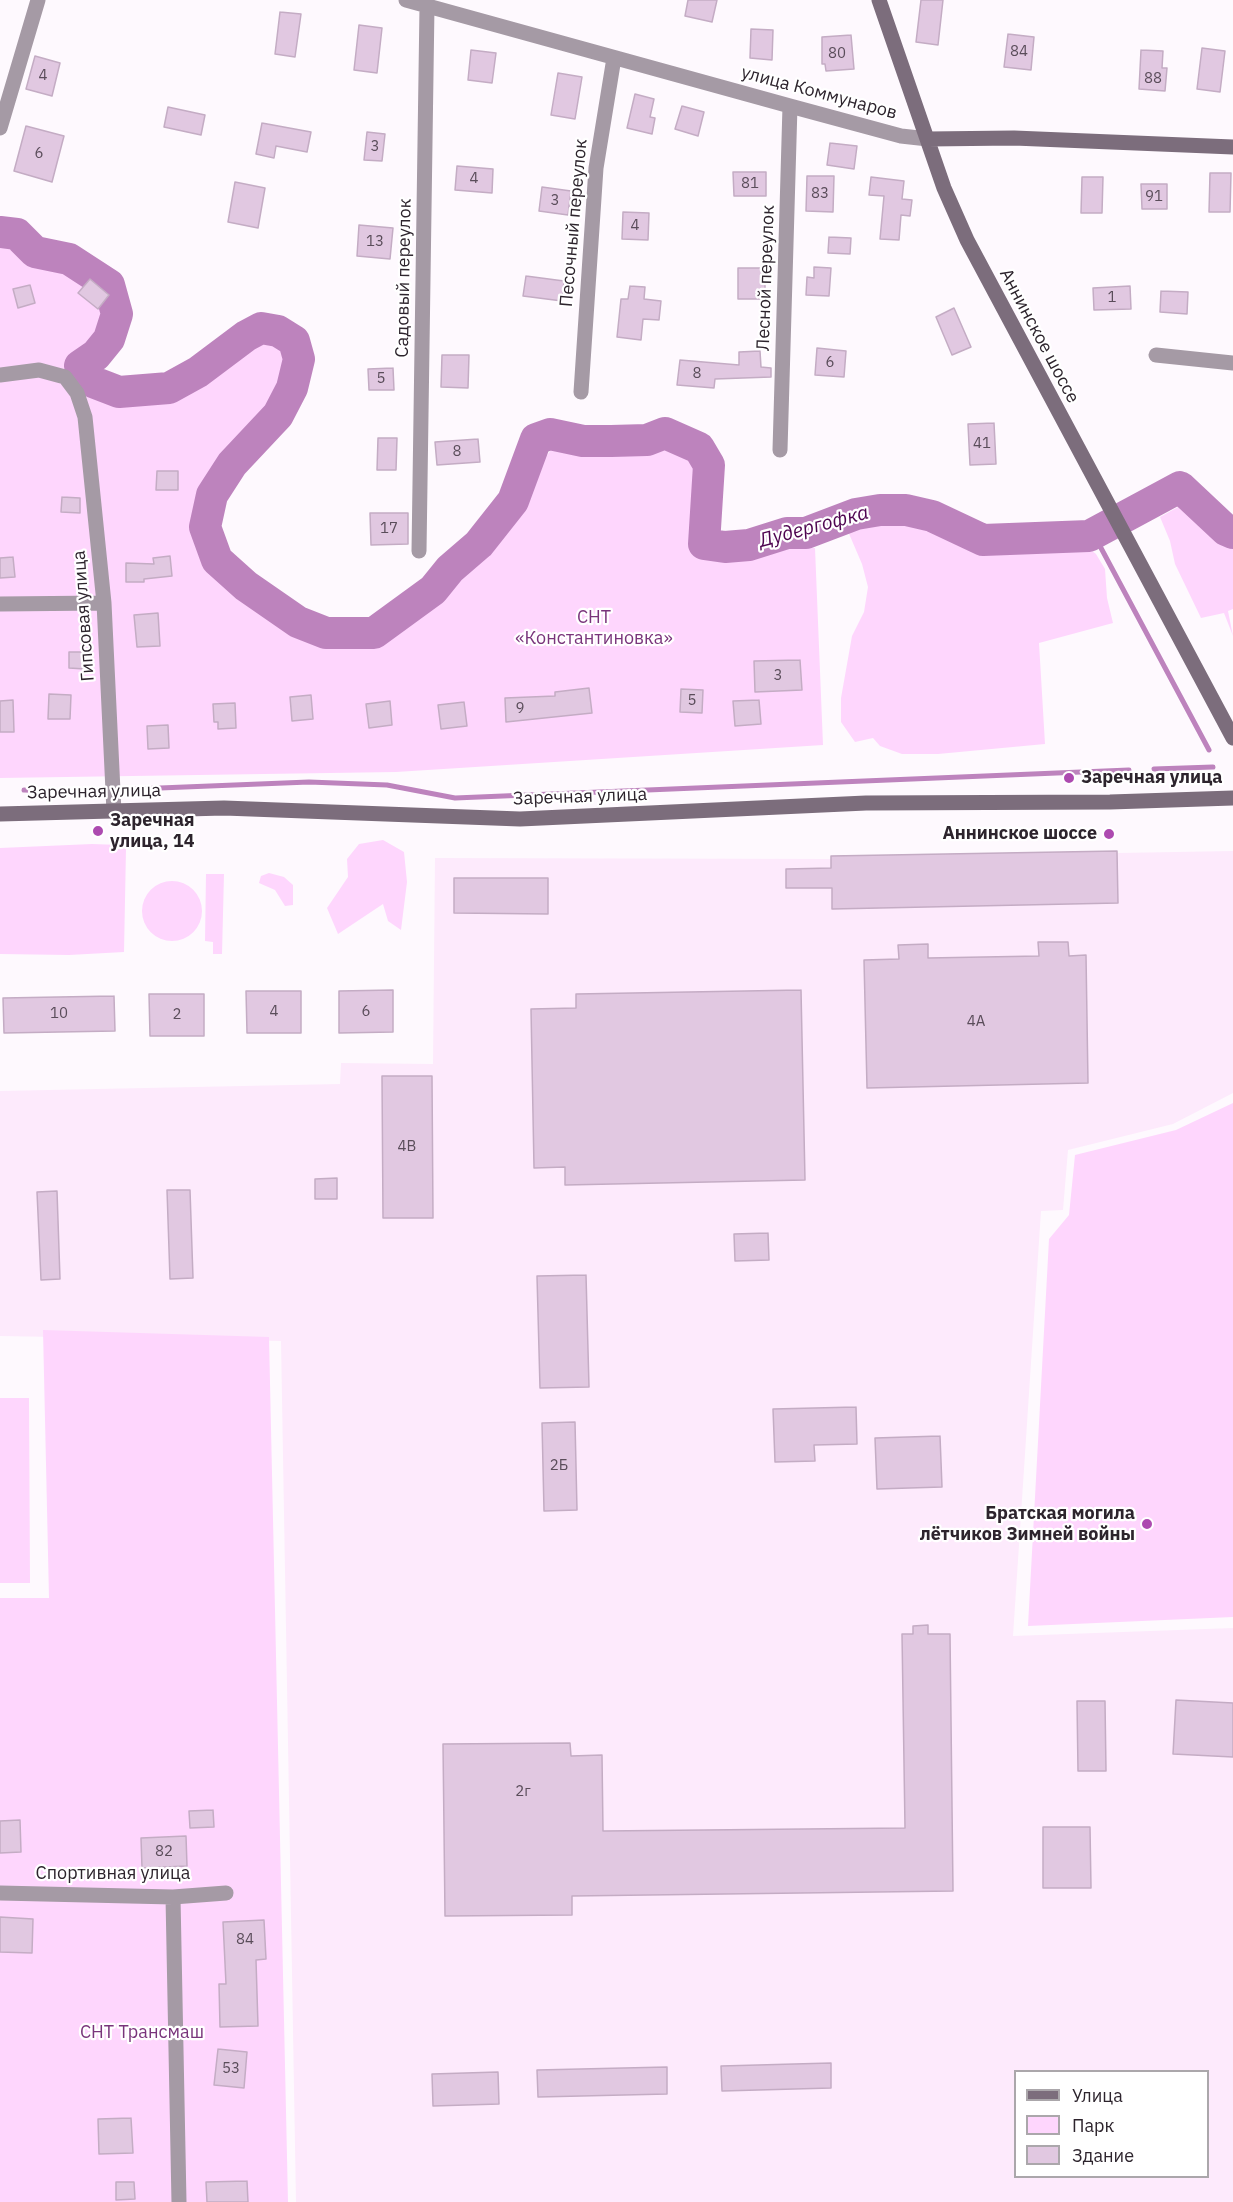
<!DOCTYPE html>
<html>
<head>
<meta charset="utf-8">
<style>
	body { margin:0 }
	#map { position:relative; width:1233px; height:2202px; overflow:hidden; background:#fef9fe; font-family:"IBM Plex Sans",sans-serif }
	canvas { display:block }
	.legend { position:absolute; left:1014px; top:2070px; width:195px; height:108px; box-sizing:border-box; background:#fff; border:2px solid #aba7ab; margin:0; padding:8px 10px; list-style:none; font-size:18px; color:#2d242d }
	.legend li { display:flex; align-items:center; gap:12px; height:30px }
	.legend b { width:30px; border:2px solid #aba7ab }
</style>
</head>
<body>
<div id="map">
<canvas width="1233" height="2202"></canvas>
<ul class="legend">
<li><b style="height:8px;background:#7c6d7c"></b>Улица</li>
<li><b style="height:16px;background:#fed6fd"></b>Парк</li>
<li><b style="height:16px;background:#e1c8e1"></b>Здание</li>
</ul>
</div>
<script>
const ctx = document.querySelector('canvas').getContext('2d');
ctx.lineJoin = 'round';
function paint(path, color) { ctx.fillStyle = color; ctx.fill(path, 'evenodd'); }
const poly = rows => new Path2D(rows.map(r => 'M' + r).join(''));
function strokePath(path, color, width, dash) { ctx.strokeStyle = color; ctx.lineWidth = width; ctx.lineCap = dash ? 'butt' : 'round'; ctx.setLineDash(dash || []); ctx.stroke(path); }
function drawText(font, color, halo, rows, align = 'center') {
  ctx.font = font + ' "IBM Plex Sans",sans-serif'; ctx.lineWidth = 4.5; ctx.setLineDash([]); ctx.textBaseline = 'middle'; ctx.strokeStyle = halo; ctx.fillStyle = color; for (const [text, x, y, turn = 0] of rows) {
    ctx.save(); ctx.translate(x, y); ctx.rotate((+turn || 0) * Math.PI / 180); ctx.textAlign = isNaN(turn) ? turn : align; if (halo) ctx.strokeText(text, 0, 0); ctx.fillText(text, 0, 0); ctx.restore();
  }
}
paint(poly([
	[1117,851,1118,853,1233,851,1233,1093,1173,1124,1068,1150,1063,1210,1041,1211,1013,1636,1233,1628,1233,2202,296,2202,281,1341,0,1336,0,1091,340,1084,341,1063,433,1064,435,858,831,859,831,856],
	[1016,2072,1208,2072,1208,2176,1016,2176]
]), '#fdeafc');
paint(poly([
	[11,246,80,277,104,299,98,333,71,359,81,376,102,395,135,399,187,389,263,336,279,339,290,349,291,372,274,412,232,455,205,492,196,532,216,571,257,608,301,630,345,643,383,639,473,566,522,513,538,467,551,450,662,445,685,451,697,470,693,535,704,557,743,556,779,546,815,548,823,745,396,772,0,778,0,248],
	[1187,502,1227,541,1233,543,1233,609,1228,611,1233,636,1224,613,1201,618,1175,564,1170,541,1160,517],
	[882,520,902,521,1002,554,1034,554,1086,546,1096,554,1105,569,1107,598,1113,623,1039,643,1045,744,938,754,902,754,880,746,873,738,855,742,841,722,841,698,852,636,864,612,868,587,862,564,847,529],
	[383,840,404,852,407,882,401,930,388,921,383,904,338,934,327,908,348,877,347,859,359,844],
	[92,844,121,845,126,849,124,952,69,955,0,954,0,848],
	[269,873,284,877,293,885,293,905,285,906,275,890,259,883,261,876],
	[206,874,224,874,222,954,213,954,213,942,205,941],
	'142 911a30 30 0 1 1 60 0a30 30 0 1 1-60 0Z',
	[1233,1103,1233,1617,1028,1626,1049,1239,1069,1215,1075,1155,1176,1130],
	[43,1330,269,1337,288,2202,0,2202,0,1598,49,1598],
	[0,1398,29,1398,30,1583,0,1583]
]), '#fed6fd');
strokePath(poly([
	[1093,533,1209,750],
	[1154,769,1213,767],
	[135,789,309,782,387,785,455,798,1129,770],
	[24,790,50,791]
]), '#bd83bd', 5);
strokePath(poly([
	[0,232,17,234,35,252,69,259,109,285,117,314,109,339,96,355,80,366,93,382,119,392,169,388,198,372,246,336,261,328,278,331,294,341,299,359,292,388,278,415,232,464,212,495,205,527,217,560,246,586,298,622,326,633,374,633,433,590,450,569,479,544,513,501,536,439,550,434,583,441,611,441,647,440,665,433,699,448,709,465,704,544,725,547,749,545,787,533,806,533,856,514,880,510,906,510,932,516,983,540,1089,536,1180,487,1226,530,1233,533]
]), '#bd83bd', 32);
const building = poly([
	[688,0,717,0,712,22,685,16,688,0],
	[921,0,943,0,938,45,916,42,921,0],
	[280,12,301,14,295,57,275,54,280,12],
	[359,25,382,28,377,73,354,70,359,25],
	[751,29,773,30,772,60,750,58,751,29],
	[1008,34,1034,37,1031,70,1004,67,1008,34],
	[851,35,854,69,826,71,825,64,822,64,822,37,851,35],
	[1202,48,1225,51,1220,92,1197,89,1202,48],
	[471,50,496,53,492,83,468,80,471,50],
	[1141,50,1163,51,1162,68,1167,68,1165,91,1139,89,1141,50],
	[35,56,60,63,52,96,26,89,35,56],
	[558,73,582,77,575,119,551,115,558,73],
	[635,94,654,99,650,117,655,118,652,134,627,128,635,94],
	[682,106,704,112,698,136,675,129,682,106],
	[168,107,205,115,201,135,164,127,168,107],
	[262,123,311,132,307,152,276,146,274,158,256,154,262,123],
	[26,126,64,136,52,182,14,171,26,126],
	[367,132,385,134,382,161,364,160,367,132],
	[830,143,857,146,854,169,827,165,830,143],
	[457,166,493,169,492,193,455,190,457,166],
	[733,172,766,172,766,196,734,196,733,172],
	[1210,173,1231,173,1230,212,1209,212,1210,173],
	[807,176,834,176,833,212,806,211,807,176],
	[871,177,904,181,902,199,912,200,910,216,901,215,899,240,880,239,884,196,869,195,871,177],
	[1082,177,1103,177,1102,213,1081,213,1082,177],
	[235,182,265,188,258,228,228,222,235,182],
	[1141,184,1167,184,1167,209,1142,209,1141,184],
	[542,187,571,191,568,215,539,211,542,187],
	[623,212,649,213,648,240,622,239,623,212],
	[359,225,393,228,390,259,357,256,359,225],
	[829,237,851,238,850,254,828,253,829,237],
	[814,267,831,268,829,296,806,295,807,277,814,278,814,267],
	[738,268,765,268,765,299,738,299,738,268],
	[526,276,564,281,562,301,523,296,526,276],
	[90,279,109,295,98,309,78,293,90,279],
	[30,285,35,303,18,308,13,289,30,285],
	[630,286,645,287,644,299,661,301,659,320,643,319,641,340,617,337,621,299,628,299,630,286],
	[1130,286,1131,309,1094,310,1093,288,1130,286],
	[1161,291,1188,292,1187,314,1160,312,1161,291],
	[954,308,971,347,952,355,936,317,954,308],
	[817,348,846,351,844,377,815,375,817,348],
	[760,351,761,367,771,368,771,377,715,379,714,388,677,385,680,360,739,365,739,352,760,351],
	[442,355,469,355,468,388,441,387,442,355],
	[393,368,394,390,369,390,368,369,393,368],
	[994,423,996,464,970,465,968,424,994,423],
	[378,438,397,438,396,470,377,470,378,438],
	[478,439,480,462,437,465,435,442,478,439],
	[157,471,178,471,178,490,156,490,157,471],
	[62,497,80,498,80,513,61,512,62,497],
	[370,513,408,513,408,544,371,545,370,513],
	[170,556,172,576,144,579,144,582,126,582,126,563,154,564,153,558,170,556],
	[13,557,15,577,0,578,0,558,13,557],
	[158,613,160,646,137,647,134,615,158,613],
	[69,652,85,652,85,669,69,668,69,652],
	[800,660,802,690,755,692,754,661,800,660],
	[589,688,592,713,506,722,505,698,555,696,555,692,589,688],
	[681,689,703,690,702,713,680,712,681,689],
	[49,694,71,695,70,719,48,719,49,694],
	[311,695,313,719,292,721,290,697,311,695],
	[13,700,14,732,0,732,0,701,13,700],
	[759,700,761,724,735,726,733,701,759,700],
	[390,701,392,725,369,728,366,704,390,701],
	[464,702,467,726,441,729,438,705,464,702],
	[235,703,236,728,218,729,218,722,214,722,213,704,235,703],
	[168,725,169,748,148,749,147,726,168,725],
	[1117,851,1118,903,832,909,832,888,786,888,786,869,831,868,831,856,1117,851],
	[454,878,548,878,548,914,454,913,454,878],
	[1038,942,1068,942,1069,956,1086,955,1088,1083,867,1088,864,960,899,959,898,945,928,944,928,958,1039,956,1038,942],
	[393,990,393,1032,339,1033,339,991,393,990],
	[801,990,805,1180,565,1185,565,1167,534,1168,531,1009,576,1008,576,994,801,990],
	[246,991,301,991,301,1033,247,1033,246,991],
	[149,994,204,994,204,1036,150,1036,149,994],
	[114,996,115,1031,4,1033,3,998,114,996],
	[382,1076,432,1076,433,1218,383,1218,382,1076],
	[337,1178,337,1199,315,1199,315,1179,337,1178],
	[167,1190,190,1190,193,1278,170,1279,167,1190],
	[57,1191,60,1279,41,1280,37,1192,57,1191],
	[768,1233,769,1260,735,1261,734,1234,768,1233],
	[586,1275,589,1387,540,1388,537,1276,586,1275],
	[856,1407,857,1444,814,1445,815,1461,775,1462,773,1409,856,1407],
	[575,1422,577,1510,544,1511,542,1423,575,1422],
	[940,1436,942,1487,877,1489,875,1438,940,1436],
	[928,1625,928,1634,950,1634,953,1891,572,1896,572,1915,445,1916,443,1744,570,1743,571,1756,602,1755,603,1831,905,1828,902,1634,913,1634,913,1626,928,1625],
	[1176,1700,1233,1703,1233,1757,1173,1754,1176,1700],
	[1077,1701,1105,1701,1106,1771,1078,1771,1077,1701],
	[213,1810,214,1827,190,1828,189,1811,213,1810],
	[20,1820,21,1852,0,1853,0,1821,20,1820],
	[1043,1827,1090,1827,1091,1888,1043,1888,1043,1827],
	[186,1836,187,1866,142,1868,141,1838,186,1836],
	[0,1917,33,1919,32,1953,0,1952,0,1917],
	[264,1920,266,1959,256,1960,258,2026,220,2027,219,1984,226,1984,223,1922,264,1920],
	[218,2049,247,2052,244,2088,214,2085,218,2049],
	[831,2063,831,2088,722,2091,721,2066,831,2063],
	[667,2067,667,2094,538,2097,537,2070,667,2067],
	[498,2072,499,2104,433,2106,432,2074,498,2072],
	[131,2118,133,2153,99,2154,98,2119,131,2118],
	[247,2181,248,2202,207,2202,206,2182,247,2181],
	[116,2182,134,2182,135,2199,116,2200,116,2182]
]);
paint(building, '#e1c8e1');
strokePath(building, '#c4acc4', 1.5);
strokePath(poly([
	[406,0,790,106,901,136,928,139],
	[0,128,38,0],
	[1156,355,1233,363],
	[0,375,39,370,65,377,77,393,85,417,104,603,114,812],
	[581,392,596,168,614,58],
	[780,450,790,106],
	[419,551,427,6],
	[0,604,104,603],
	[0,1893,173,1897,226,1893],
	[173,1897,179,2202]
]), '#a59aa5', 15);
strokePath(poly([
	[879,0,944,188,967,240,1233,738],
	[928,139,1014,138,1233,147],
	[0,814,224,808,520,819,866,803,1110,802,1233,798]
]), '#7c6d7c', 15);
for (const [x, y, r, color] of [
	[1069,778,6,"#ad4ab0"],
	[98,831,6,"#ad4ab0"],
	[1109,834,6,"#ad4ab0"],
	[1147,1524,6,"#ad4ab0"]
]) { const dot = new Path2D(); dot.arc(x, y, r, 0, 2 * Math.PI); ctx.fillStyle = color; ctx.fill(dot); strokePath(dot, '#fff', 2); }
drawText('15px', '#5a4d5a', null, [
	["84",1019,52],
	["80",837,54],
	["4",43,76],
	["88",1153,79],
	["3",375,147],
	["6",39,154],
	["4",474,179],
	["81",750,184],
	["83",820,194],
	["91",1154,197],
	["3",555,201],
	["4",635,226],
	["13",375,242],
	["1",1112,298],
	["6",830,363],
	["8",697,374],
	["5",381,379],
	["41",982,444],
	["8",457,452],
	["17",389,529],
	["3",778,676],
	["5",692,701],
	["9",520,709],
	["4",274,1012],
	["6",366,1012],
	["10",59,1014],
	["2",177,1015],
	["4А",976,1022],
	["4В",407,1147],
	["2Б",559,1466],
	["2г",523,1792],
	["82",164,1852],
	["84",245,1940],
	["53",231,2069]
]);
drawText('18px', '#2d242d', '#fff', [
	["улица Коммунаров",819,93,15],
	["Песочный переулок",574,223,-85],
	["Садовый переулок",404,278,-89],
	["Лесной переулок",766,278,-88],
	["Аннинское шоссе",1039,336,62],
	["Гипсовая улица",84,616,-94],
	["Заречная улица",94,792,-1],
	["Заречная улица",580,797,-2],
	["Спортивная улица",113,1874]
]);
drawText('18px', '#79347b', '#fff', [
	["СНТ",594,618],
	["«Константиновка»",594,639],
	["СНТ Трансмаш",142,2033]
]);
drawText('bold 18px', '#2d242d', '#fff', [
	["Заречная улица",1081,778],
	["Заречная",110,821],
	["улица, 14",110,842],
	["Аннинское шоссе",1097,834,"right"],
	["Братская могила",1135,1514,"right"],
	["лётчиков Зимней войны",1135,1535,"right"]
], 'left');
drawText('italic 20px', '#4e0450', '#fff', [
	["Дудергофка",814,527,-15]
]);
</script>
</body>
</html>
